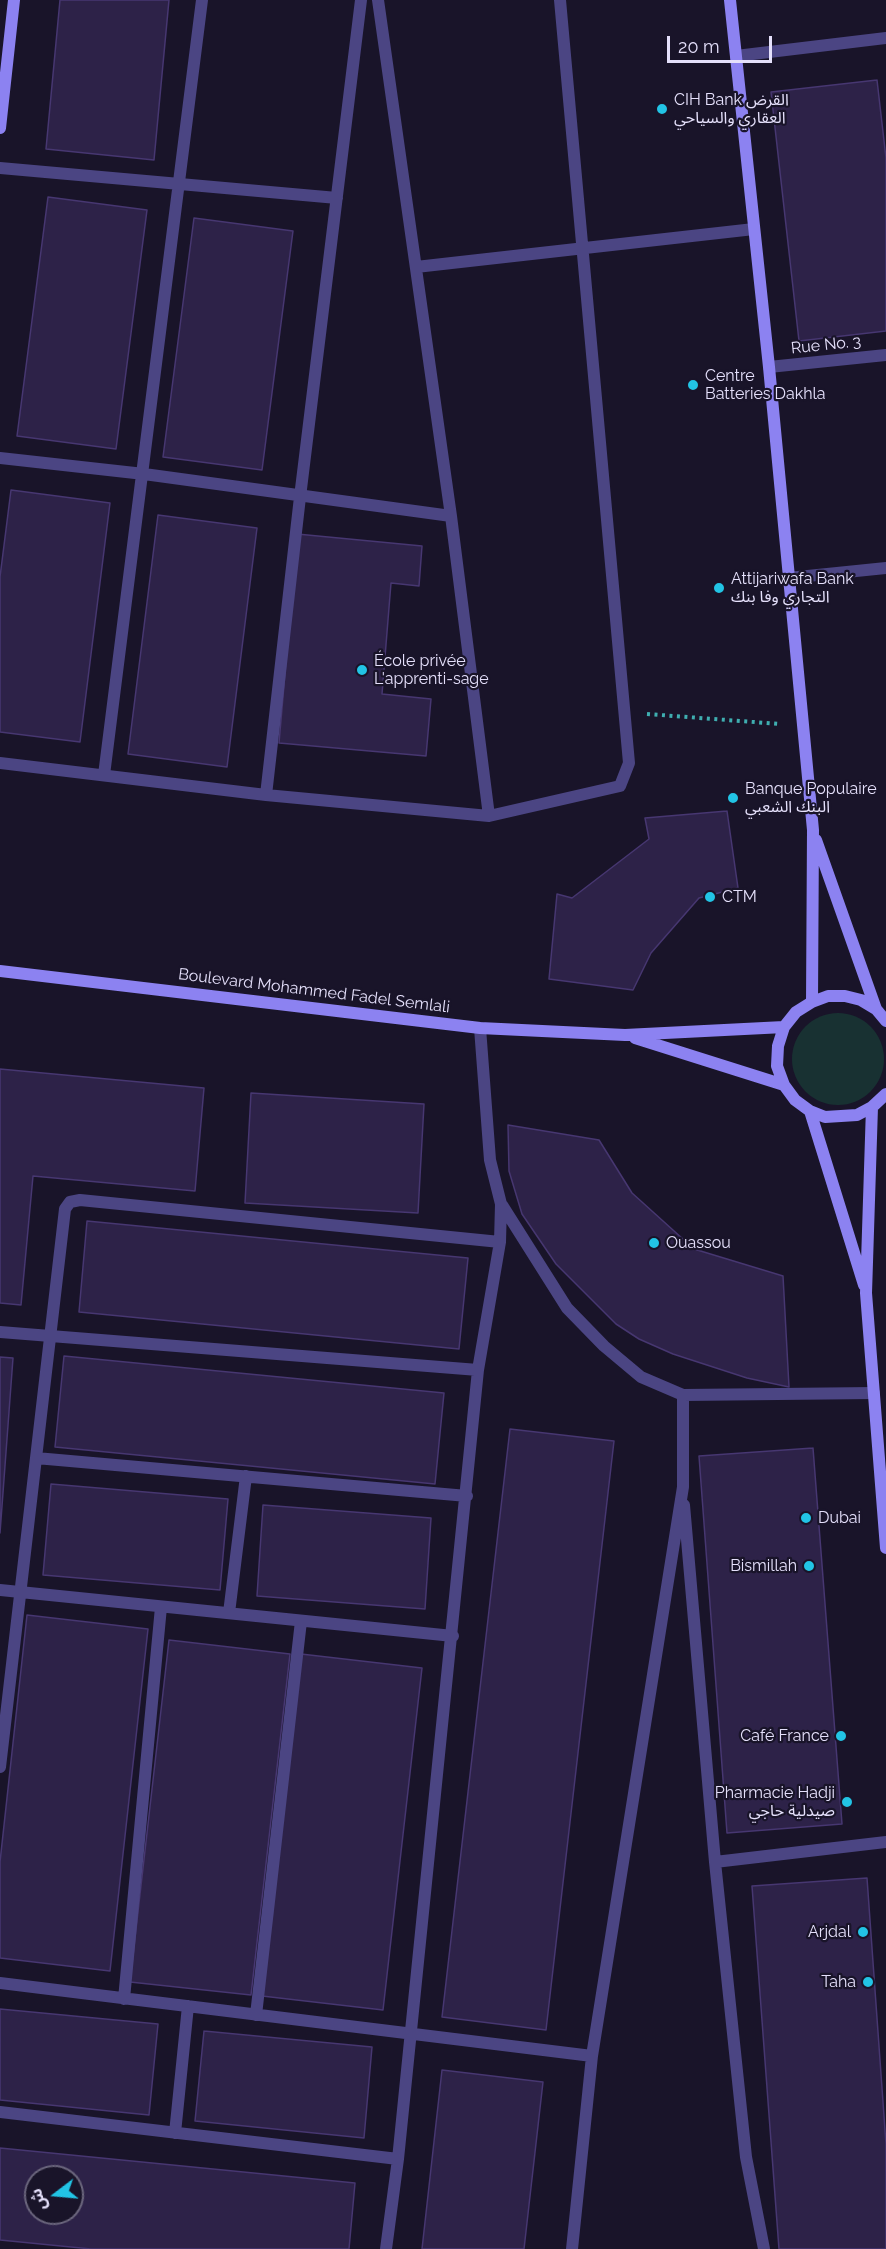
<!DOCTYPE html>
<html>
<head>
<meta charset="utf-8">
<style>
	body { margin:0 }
	#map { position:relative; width:886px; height:2249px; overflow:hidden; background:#191429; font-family:Raleway,"Noto Sans Arabic",sans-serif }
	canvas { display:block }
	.north { position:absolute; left:24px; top:2165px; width:60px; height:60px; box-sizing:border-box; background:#191429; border:2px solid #6b667d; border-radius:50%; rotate:254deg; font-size:16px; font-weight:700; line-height:24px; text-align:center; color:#e5e0fb }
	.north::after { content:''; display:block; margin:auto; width:21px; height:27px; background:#22c4e5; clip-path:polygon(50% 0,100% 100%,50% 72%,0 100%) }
	.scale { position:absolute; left:667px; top:36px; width:105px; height:27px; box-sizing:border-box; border:3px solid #e5e0fb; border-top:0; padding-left:8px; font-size:18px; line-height:21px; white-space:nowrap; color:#e5e0fb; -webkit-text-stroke:4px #191429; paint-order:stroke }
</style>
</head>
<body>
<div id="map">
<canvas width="886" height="2249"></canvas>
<div class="north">ش</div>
<div class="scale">20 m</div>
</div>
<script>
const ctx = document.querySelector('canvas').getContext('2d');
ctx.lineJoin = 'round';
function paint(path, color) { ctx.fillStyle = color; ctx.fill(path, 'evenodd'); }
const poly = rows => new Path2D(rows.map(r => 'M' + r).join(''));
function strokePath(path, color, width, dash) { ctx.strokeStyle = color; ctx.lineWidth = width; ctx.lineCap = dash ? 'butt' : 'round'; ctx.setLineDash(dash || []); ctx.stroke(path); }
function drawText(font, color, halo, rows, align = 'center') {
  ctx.font = font + ' Raleway,"Noto Sans Arabic",sans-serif'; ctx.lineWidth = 4.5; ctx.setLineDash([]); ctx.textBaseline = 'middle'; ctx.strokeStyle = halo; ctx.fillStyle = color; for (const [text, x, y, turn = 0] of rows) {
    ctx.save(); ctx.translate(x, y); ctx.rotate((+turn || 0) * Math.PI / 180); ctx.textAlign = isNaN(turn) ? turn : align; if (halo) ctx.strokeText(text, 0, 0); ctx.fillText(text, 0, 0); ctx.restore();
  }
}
paint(poly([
	'792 1059a46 46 0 1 1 92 0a46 46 0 1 1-92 0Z'
]), '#183132');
const building = poly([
	[60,0,169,0,154,160,46,149,60,0],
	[877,80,886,158,886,331,799,341,771,92,877,80],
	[48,197,147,210,116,449,17,436,48,197],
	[194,218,293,231,262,470,163,457,194,218],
	[11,490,110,503,80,742,0,732,0,577,11,490],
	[158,515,257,528,227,767,128,754,158,515],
	[297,534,422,546,419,586,391,583,382,694,431,699,426,756,279,743,297,534],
	[727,811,738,888,699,898,651,953,633,990,549,979,557,894,572,898,649,839,645,818,727,811],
	[0,1069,204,1088,195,1191,33,1176,21,1305,0,1303,0,1069],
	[251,1093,424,1104,418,1213,245,1203,251,1093],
	[508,1125,599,1140,632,1193,694,1249,783,1276,789,1387,747,1378,673,1354,639,1339,616,1324,556,1264,522,1214,509,1171,508,1125],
	[87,1221,468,1258,459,1349,79,1312,87,1221],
	[64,1356,444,1393,435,1484,55,1447,64,1356],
	[0,1357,13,1358,0,1533,0,1357],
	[510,1429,614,1441,546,2030,442,2017,510,1429],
	[813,1448,842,1824,727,1833,699,1456,813,1448],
	[51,1484,228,1499,220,1590,43,1575,51,1484],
	[263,1505,431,1518,425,1609,257,1596,263,1505],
	[27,1615,148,1629,110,1971,0,1958,0,1862,27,1615],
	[169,1640,290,1654,251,1995,130,1982,169,1640],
	[301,1654,422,1668,383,2010,262,1996,301,1654],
	[867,1878,886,2144,886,2249,779,2249,752,1886,867,1878],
	[0,2009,158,2024,149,2115,0,2100,0,2009],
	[204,2031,372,2047,364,2138,195,2121,204,2031],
	[442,2070,543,2082,524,2249,422,2249,442,2070],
	[0,2148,355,2183,349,2249,91,2249,0,2240,0,2148],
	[36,2177,72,2177,72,2213,36,2213,36,2177]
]);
paint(building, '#2d2248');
strokePath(building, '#473771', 1.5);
strokePath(poly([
	[647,714,780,724]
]), '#3faeb0', 4, [3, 4.5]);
strokePath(poly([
	[378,0,451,516,489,816],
	[736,56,886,38],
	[0,168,337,198],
	[416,267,754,229],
	[769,367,886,355],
	[0,458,144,474,451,516],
	[788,578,886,568],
	[0,763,266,795,489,816,620,786,629,763,560,0],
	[104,775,202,0],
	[266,795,300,497,361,0],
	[502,1205,567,1308,604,1346,641,1377,683,1395,874,1393],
	[0,1332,478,1370],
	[36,1458,467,1496],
	[684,1505,715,1862,746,2157,764,2249],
	[0,1590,453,1636],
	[229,1613,246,1476],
	[0,1767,65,1209,70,1202,80,1200,500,1242],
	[715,1862,886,1842],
	[0,1983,592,2056],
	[124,1999,161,1607],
	[256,2015,301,1621],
	[0,2112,398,2159],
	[175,2133,188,2006],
	[386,2249,398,2159,478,1370,500,1242,501,1204,490,1160,480,1028],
	[572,2249,592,2056,683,1487,683,1395]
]), '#4b4583', 12);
strokePath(poly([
	[730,0,769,367,813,830,812,1002],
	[0,128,14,0],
	[816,840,876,1009],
	[0,971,480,1028,625,1035,784,1027],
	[886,1021,876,1009,861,1000,845,996,828,996,812,1002,796,1012,784,1027,778,1046,777,1066,784,1085,795,1100,810,1111,825,1117,857,1115,872,1107,886,1094],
	[635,1038,784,1085],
	[872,1107,866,1293,886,1548],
	[810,1111,864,1285]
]), '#8c82f1', 12);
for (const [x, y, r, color] of [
	[662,109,6,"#22c4e5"],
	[693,385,6,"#22c4e5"],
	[719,588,6,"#22c4e5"],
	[362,670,6,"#22c4e5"],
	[733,798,6,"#22c4e5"],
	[710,897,6,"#22c4e5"],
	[654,1243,6,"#22c4e5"],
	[806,1518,6,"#22c4e5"],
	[809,1566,6,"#22c4e5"],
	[841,1736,6,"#22c4e5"],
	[847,1802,6,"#22c4e5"],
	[863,1932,6,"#22c4e5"],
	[868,1982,6,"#22c4e5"]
]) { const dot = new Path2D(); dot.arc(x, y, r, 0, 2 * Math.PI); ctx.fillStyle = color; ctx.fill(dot); strokePath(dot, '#191429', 2); }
drawText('16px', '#e5e0fb', '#191429', [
	["CIH Bank القرض",674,100],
	["العقاري والسياحي",674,118],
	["Centre",705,376],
	["Batteries Dakhla",705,394],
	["Attijariwafa Bank",731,579],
	["التجاري وفا بنك",731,597],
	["École privée",374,661],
	["L'apprenti-sage",374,679],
	["Banque Populaire",745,789],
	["البنك الشعبي",745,807],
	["CTM",722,897],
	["Ouassou",666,1243],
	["Dubai",818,1518],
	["Bismillah",797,1566,"right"],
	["Café France",829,1736,"right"],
	["Pharmacie Hadji",835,1793,"right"],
	["صيدلية حاجي",835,1811,"right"],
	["Arjdal",851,1932,"right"],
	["Taha",856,1982,"right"]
], 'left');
drawText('16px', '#e5e0fb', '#191429', [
	["Rue No. 3",826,345,-6],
	["Boulevard Mohammed Fadel Semlali",314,991,7]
]);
</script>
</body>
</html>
